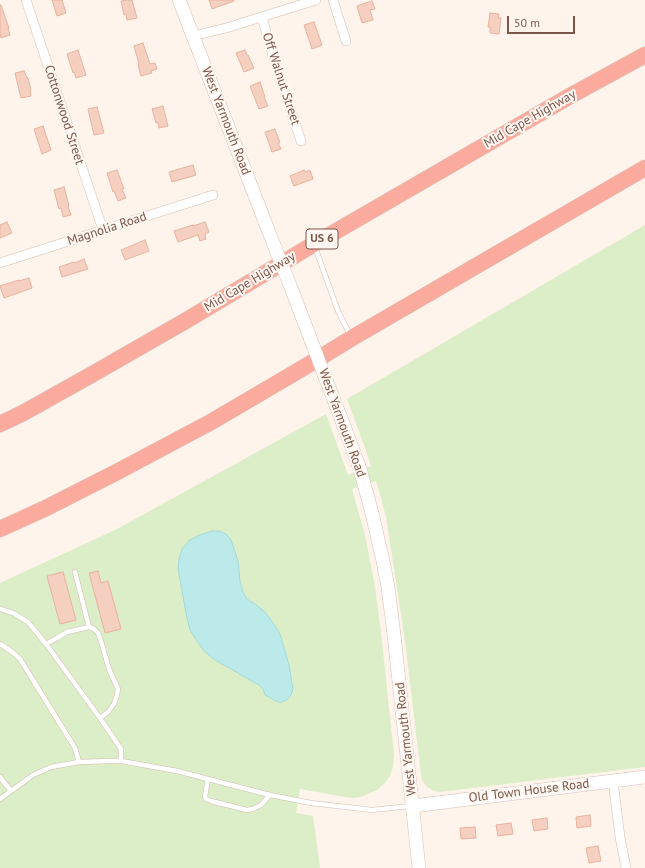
<!DOCTYPE html>
<html>
<head>
<meta charset="utf-8">
<style>
	body { margin:0 }
	#map { position:relative; width:645px; height:868px; overflow:hidden; background:#fef4eb; font-family:"PT Sans",sans-serif }
	canvas { display:block }
	.scale { position:absolute; left:507px; top:16px; width:68px; height:18px; box-sizing:border-box; border:2px solid #7c564b; border-top:0; padding-left:5px; font-size:12px; line-height:14px; white-space:nowrap; color:#7c564b; -webkit-text-stroke:3px #fff8f2; paint-order:stroke }
</style>
</head>
<body>
<div id="map">
<canvas width="645" height="868"></canvas>
<div class="scale">50 m</div>
</div>
<script>
const ctx = document.querySelector('canvas').getContext('2d');
ctx.lineJoin = 'round';
function paint(path, color) { ctx.fillStyle = color; ctx.fill(path, 'evenodd'); }
const poly = rows => new Path2D(rows.map(r => 'M' + r).join(''));
function strokePath(path, color, width, dash) { ctx.strokeStyle = color; ctx.lineWidth = width; ctx.lineCap = dash ? 'butt' : 'round'; ctx.setLineDash(dash || []); ctx.stroke(path); }
function drawText(font, color, halo, rows, align = 'center') {
  ctx.font = font + ' "PT Sans",sans-serif'; ctx.lineWidth = 4; ctx.setLineDash([]); ctx.textBaseline = 'middle'; ctx.strokeStyle = halo; ctx.fillStyle = color; for (const [text, x, y, turn = 0] of rows) {
    ctx.save(); ctx.translate(x, y); ctx.rotate((+turn || 0) * Math.PI / 180); ctx.textAlign = isNaN(turn) ? turn : align; if (halo) ctx.strokeText(text, 0, 0); ctx.fillText(text, 0, 0); ctx.restore();
  }
}
paint(poly([
	[645,225,645,767,440,792,434,791,427,787,422,780,421,775,405,641,386,517,379,491,376,481,352,489,365,535,375,587,381,632,394,754,393,767,390,776,384,784,377,790,361,797,353,798,345,797,300,789,296,813,313,816,320,868,0,868,0,583,117,529,326,414,348,475,371,466,365,448,347,399]
]), '#dbeec7');
const water = poly([
	[212,531,219,531,226,534,231,540,238,561,240,582,243,592,247,599,255,604,265,612,274,624,280,634,289,665,293,689,291,695,287,700,282,702,278,702,269,697,265,695,263,689,259,685,215,660,204,651,197,641,190,630,186,613,178,568,179,559,182,549,190,540,200,535,212,531]
]);
paint(water, '#bce9ea');
strokePath(water, '#a2dbdc', 1);
const building = poly([
	[52,0,62,0,66,13,57,16,52,0],
	[125,0,132,0,137,18,127,20,126,14,124,15,121,1,125,0],
	[209,0,234,0,234,1,212,9,209,0],
	[372,1,375,9,370,10,373,20,362,23,357,6,372,1],
	[0,5,1,5,9,28,8,28,10,35,1,38,0,34,0,5],
	[490,13,499,14,498,18,501,18,499,34,490,33,490,27,488,27,490,13],
	[314,22,322,45,312,49,304,25,314,22],
	[143,43,150,64,155,63,157,69,151,71,152,73,141,76,138,65,139,64,134,46,143,43],
	[78,50,86,75,76,78,74,72,73,73,67,54,78,50],
	[245,50,247,55,248,55,254,68,244,72,236,53,245,50],
	[24,71,27,78,28,78,31,90,30,90,31,96,21,98,15,73,24,71],
	[260,82,265,97,264,97,268,106,259,109,250,86,260,82],
	[163,106,168,126,159,128,158,123,156,123,152,109,163,106],
	[97,107,104,133,94,135,88,109,97,107],
	[43,126,51,150,42,154,34,129,43,126],
	[275,129,280,143,278,143,281,149,272,152,265,132,275,129],
	[193,165,196,175,172,182,169,172,193,165],
	[117,170,124,189,122,189,126,198,118,201,114,191,113,192,107,173,117,170],
	[304,170,305,172,310,170,313,179,294,186,290,176,304,170],
	[64,187,69,206,68,206,71,215,63,217,61,208,59,209,54,190,64,187],
	[7,222,12,233,0,238,0,225,7,222],
	[205,222,209,232,205,234,206,239,200,241,198,235,178,242,174,231,193,225,193,226,205,222],
	[145,240,149,251,125,260,121,250,145,240],
	[84,259,88,269,62,277,59,267,74,262,74,263,84,259],
	[29,278,32,288,4,298,0,286,19,280,19,281,29,278],
	[98,571,101,583,108,581,121,629,105,633,89,573,98,571],
	[63,572,76,620,60,624,47,576,63,572],
	[590,815,591,826,577,828,576,817,590,815],
	[547,818,548,829,534,831,532,820,547,818],
	[511,823,513,834,498,836,496,825,511,823],
	[475,827,476,838,461,839,460,828,475,827],
	[598,846,601,861,589,863,586,848,598,846]
]);
paint(building, '#f5cfc0');
strokePath(building, '#e9b29f', 1);
const service = poly([
	[315,247,338,311,350,335],
	[75,572,89,627,94,629,98,633,101,641,109,669,118,689,117,695,114,704,108,712,100,718,121,749,121,761],
	[0,609,13,613,28,622,46,644],
	[89,627,67,632,57,638,46,644,100,718],
	[0,644,11,651,20,659,75,748,79,762],
	[0,777,11,791],
	[208,779,205,796,206,799,211,801,247,810,253,809,261,805,270,795],
	[0,799,33,775,51,767,79,762,110,761,121,761,177,771,270,795,311,803,372,810,411,806]
]);
const minor = poly([
	[26,0,103,230],
	[333,0,346,41],
	[262,17,273,56,301,141],
	[193,36,226,28,316,0],
	[0,263,213,195],
	[613,781,620,837,626,868]
]);
const secondary = poly([
	[179,0,274,245],
	[288,280,311,340],
	[325,377,344,426,360,469,372,513,383,561,388,587,394,635,419,868],
	[413,806,645,777]
]);
const motorway = poly([
	[0,424,23,413,91,375,187,320,314,244,570,96,645,55],
	[0,529,46,508,115,473,211,422,308,365,352,338,645,168]
]);
strokePath(service, '#d4bcb1', 5.5);
strokePath(minor, '#d4bcb1', 10);
strokePath(secondary, '#dabdb1', 14);
strokePath(motorway, '#dad0cd', 17);
strokePath(service, '#fff', 4.5);
strokePath(minor, '#fff', 9);
strokePath(secondary, '#fff', 13);
strokePath(motorway, '#fbab9e', 16);
const secondaryBridge = poly([
	[274,245,288,280],
	[311,340,325,377]
]);
strokePath(secondaryBridge, '#dabdb1', 14, []);
strokePath(secondaryBridge, '#fff', 13);
for (const [x, y, w] of [
	[322,239,32]
]) { const box = new Path2D(); box.roundRect(x - w / 2, y - 10, w, 20, 3); ctx.fillStyle = '#fff8f2'; ctx.fill(box); strokePath(box, '#7c564b', 1); }
drawText('bold 12px', '#7c564b', null, [
	["US 6",322,239]
]);
drawText('13px', '#7c564b', '#fff8f2', [
	["Off Walnut Street",281,79,72],
	["Cottonwood Street",64,115,72],
	["Mid Cape Highway",530,119,-30],
	["West Yarmouth Road",226,121,69],
	["Magnolia Road",107,229,-18],
	["Mid Cape Highway",250,282,-31],
	["West Yarmouth Road",342,423,70],
	["West Yarmouth Road",406,739,-96],
	["Old Town House Road",529,791,-7]
]);
</script>
</body>
</html>
